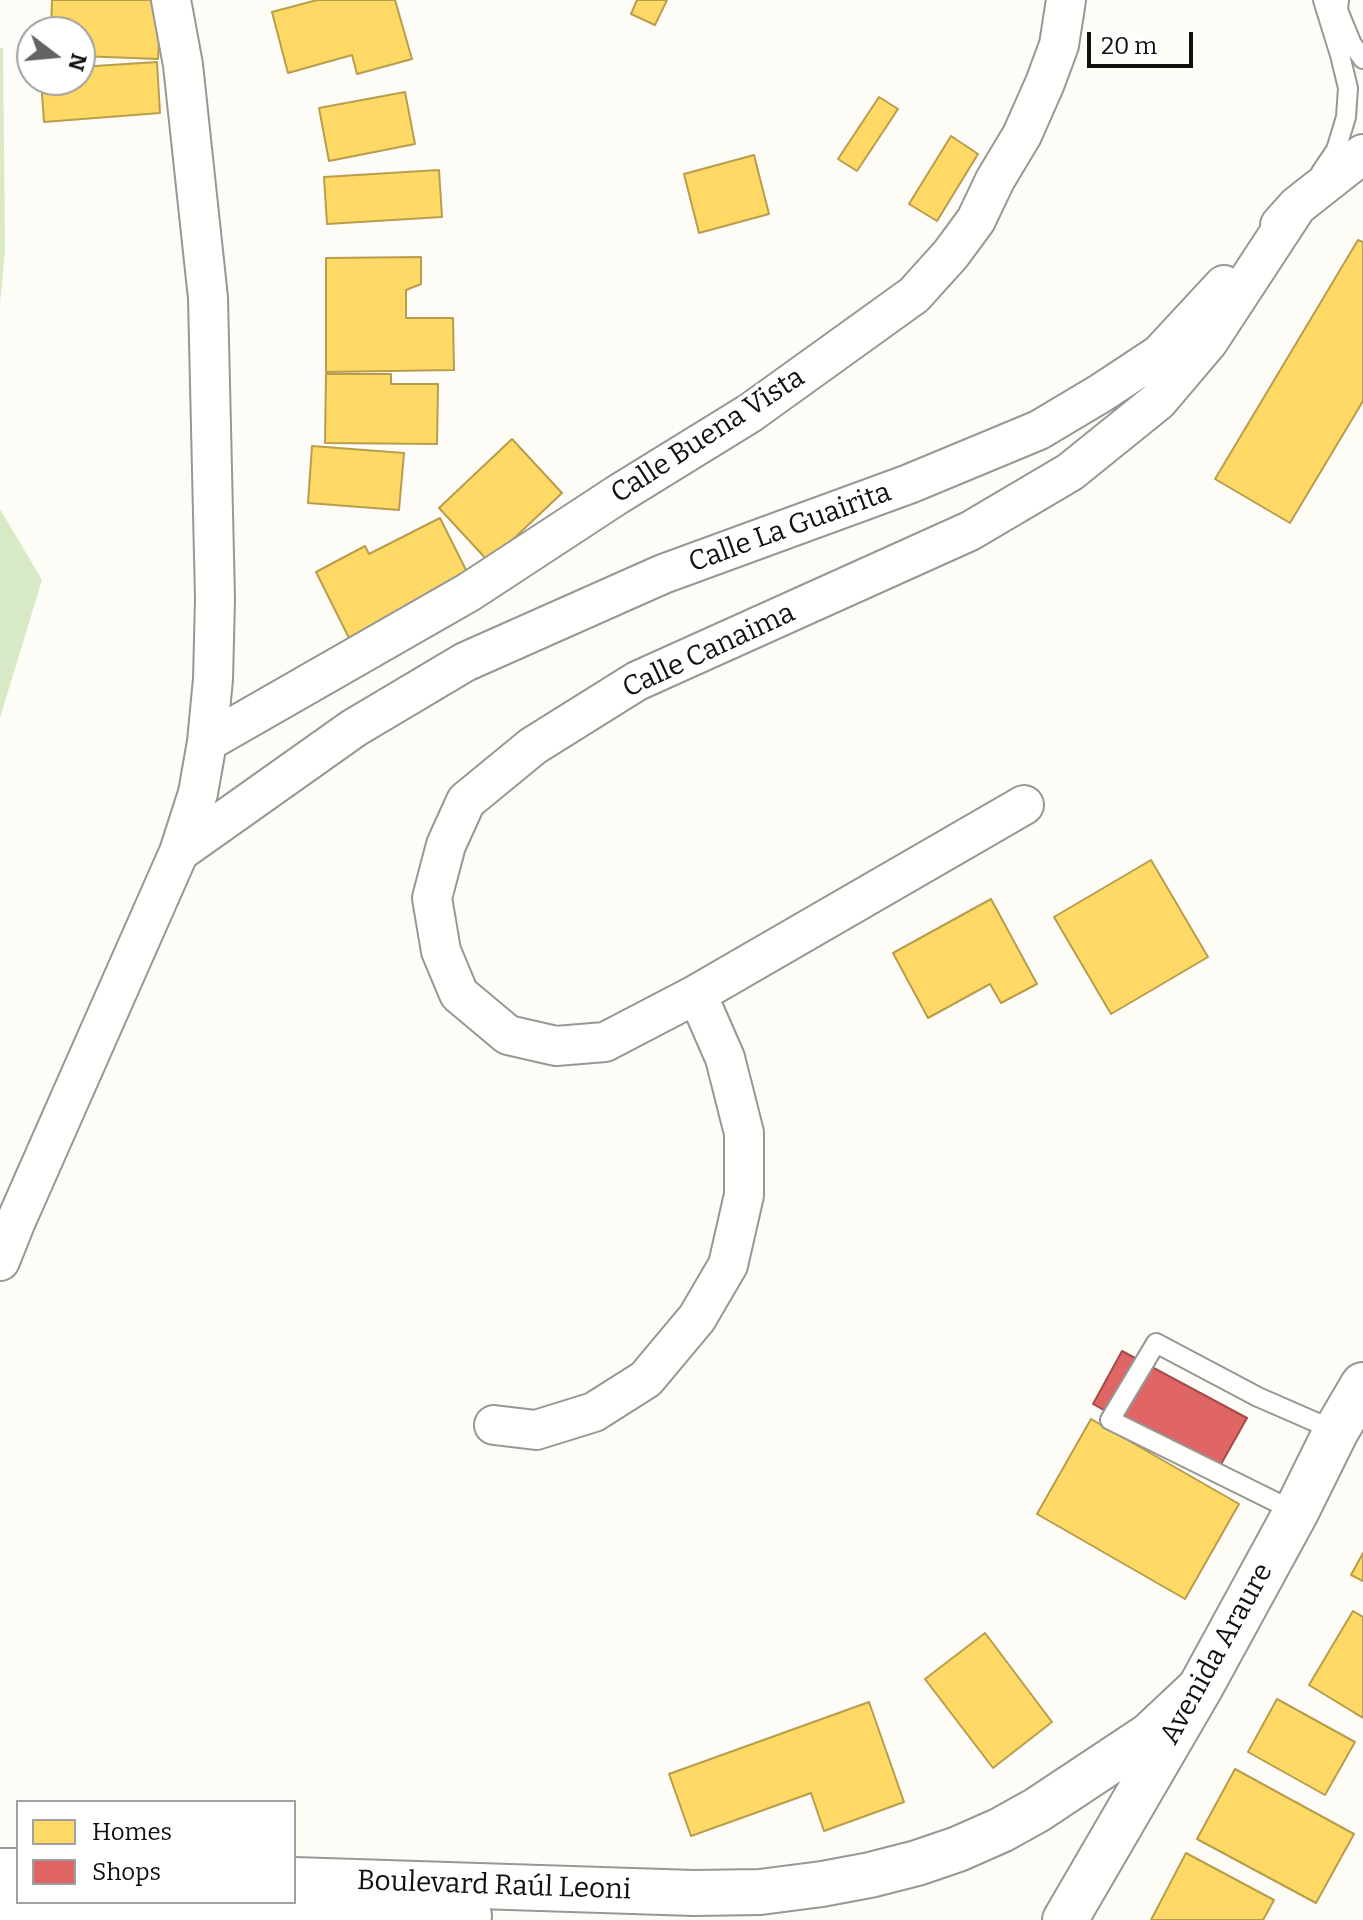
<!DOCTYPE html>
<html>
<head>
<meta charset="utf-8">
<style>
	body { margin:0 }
	#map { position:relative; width:1363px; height:1920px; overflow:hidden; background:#fdfcf7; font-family:Bitter,serif }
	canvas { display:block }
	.legend { position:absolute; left:16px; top:1800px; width:280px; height:104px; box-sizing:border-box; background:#fff; border:2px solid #a0a0a0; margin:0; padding:10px 14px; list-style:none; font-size:24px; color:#111 }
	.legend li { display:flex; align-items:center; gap:16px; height:40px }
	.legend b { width:40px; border:2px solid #a0a0a0 }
	.north { position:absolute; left:16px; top:16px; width:80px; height:80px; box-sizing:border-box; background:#fff; border:2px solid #a0a0a0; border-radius:50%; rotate:106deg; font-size:22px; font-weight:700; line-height:32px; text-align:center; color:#111 }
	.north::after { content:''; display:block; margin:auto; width:28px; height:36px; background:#646362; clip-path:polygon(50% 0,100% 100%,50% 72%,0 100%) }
	.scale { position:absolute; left:1087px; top:32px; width:106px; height:36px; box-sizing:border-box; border:4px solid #111; border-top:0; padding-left:10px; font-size:24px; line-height:28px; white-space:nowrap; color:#111; -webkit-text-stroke:6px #fff; paint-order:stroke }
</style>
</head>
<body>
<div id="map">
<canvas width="1363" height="1920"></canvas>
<ul class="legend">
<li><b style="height:22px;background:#ffd966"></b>Homes</li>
<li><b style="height:22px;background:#e06666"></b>Shops</li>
</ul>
<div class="north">N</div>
<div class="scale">20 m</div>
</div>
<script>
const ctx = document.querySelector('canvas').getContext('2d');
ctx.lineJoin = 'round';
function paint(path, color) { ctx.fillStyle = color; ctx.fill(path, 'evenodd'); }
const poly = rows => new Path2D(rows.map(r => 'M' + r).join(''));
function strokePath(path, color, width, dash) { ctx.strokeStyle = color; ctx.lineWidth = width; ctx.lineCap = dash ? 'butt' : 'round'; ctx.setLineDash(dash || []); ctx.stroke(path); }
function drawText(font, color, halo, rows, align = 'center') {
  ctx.font = font + ' Bitter,serif'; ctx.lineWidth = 8; ctx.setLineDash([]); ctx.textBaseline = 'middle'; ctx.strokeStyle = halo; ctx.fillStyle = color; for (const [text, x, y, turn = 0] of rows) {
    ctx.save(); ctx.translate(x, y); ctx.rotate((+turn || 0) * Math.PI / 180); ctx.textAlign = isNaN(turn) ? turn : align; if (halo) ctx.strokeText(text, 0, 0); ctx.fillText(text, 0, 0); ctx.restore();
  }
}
paint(poly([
	[0,48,3,48,5,250,0,304],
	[0,509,42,580,0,718]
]), '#d8eac5');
const homes = poly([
	[52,0,161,0,158,59,80,56,80,32,51,32,52,0],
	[317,0,395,0,412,59,357,74,352,55,288,73,272,12,317,0],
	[637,0,667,0,655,25,631,14,637,0],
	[157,62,160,113,44,122,41,80,80,80,80,67,157,62],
	[405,92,415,144,329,161,319,108,405,92],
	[879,97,898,109,857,171,838,159,879,97],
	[951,136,978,154,937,221,909,204,951,136],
	[754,155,769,214,699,233,684,174,754,155],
	[439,170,442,217,327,224,324,177,439,170],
	[1358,240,1363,242,1363,401,1290,523,1215,479,1358,240],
	[421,257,421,284,406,290,406,318,453,318,454,370,326,372,326,258,421,257],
	[326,374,391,374,391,384,438,384,437,444,325,443,326,374],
	[512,439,562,493,489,562,439,508,512,439],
	[312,446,404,453,399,510,308,503,312,446],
	[440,518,473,584,353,646,316,572,365,546,369,554,440,518],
	[1151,860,1208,957,1111,1014,1054,917,1151,860],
	[991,899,1037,984,1001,1003,990,984,928,1018,893,953,991,899],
	[1091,1419,1239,1504,1185,1599,1037,1514,1091,1419],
	[1363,1553,1363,1581,1351,1575,1363,1553],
	[1353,1611,1363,1617,1363,1718,1309,1685,1353,1611],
	[985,1633,1052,1722,993,1768,925,1679,985,1633],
	[1277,1699,1355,1742,1325,1795,1248,1752,1277,1699],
	[869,1702,904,1802,824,1831,811,1793,691,1836,669,1774,869,1702],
	[1235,1769,1354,1834,1316,1903,1197,1839,1235,1769],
	[1186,1853,1274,1900,1263,1920,1151,1920,1186,1853]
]);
paint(homes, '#ffd966');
strokePath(homes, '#b89d4c', 2);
const shops = poly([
	[1122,1351,1247,1418,1216,1473,1093,1404,1122,1351]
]);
paint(shops, '#e06666');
strokePath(shops, '#a24c4c', 2);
const service = poly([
	[1339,0,1338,10,1344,25,1352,44,1363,59],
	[1321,172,1336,150,1346,117,1348,88,1340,55,1323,0],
	[1296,1512,1110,1420,1156,1343,1258,1397,1336,1431]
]);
const minor = poly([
	[1280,225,1297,206,1363,154],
	[207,742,469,592,617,495,750,413,914,295,951,254,976,220,995,180,1022,135,1045,83,1059,45,1066,0],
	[1024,805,697,994,605,1042,556,1046,508,1035,459,994,441,951,432,898,446,845,466,801,533,746,637,681,970,531,1070,472,1158,401,1208,342,1297,206],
	[179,852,354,728,465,662,663,574,909,484,1039,430,1101,393,1160,354,1224,285],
	[0,1261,16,1221,179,852,198,793,207,742,213,679,215,599,208,298,183,65,171,0],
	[494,1425,536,1430,594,1412,646,1379,697,1318,728,1265,744,1195,744,1133,725,1058,697,994]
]);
const tertiary = poly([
	[0,1871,18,1871],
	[294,1880,694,1893,760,1892,822,1884,870,1875,917,1863,958,1849,1001,1830,1037,1810,1150,1735,1200,1688],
	[0,1905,469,1916],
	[1065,1920,1200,1688,1296,1512,1336,1431,1363,1385]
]);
strokePath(service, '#979795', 22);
strokePath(minor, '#979795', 42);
strokePath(tertiary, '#979795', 48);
strokePath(service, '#fffffe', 18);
strokePath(minor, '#fffffe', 38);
strokePath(tertiary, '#fffffe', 44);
drawText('28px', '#111', '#fff', [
	["Calle Buena Vista",708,436,-33],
	["Calle La Guairita",790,528,-20],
	["Calle Canaima",709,651,-25],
	["Avenida Araure",1217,1654,-61],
	["Boulevard Raúl Leoni",494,1886,2]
]);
</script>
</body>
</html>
